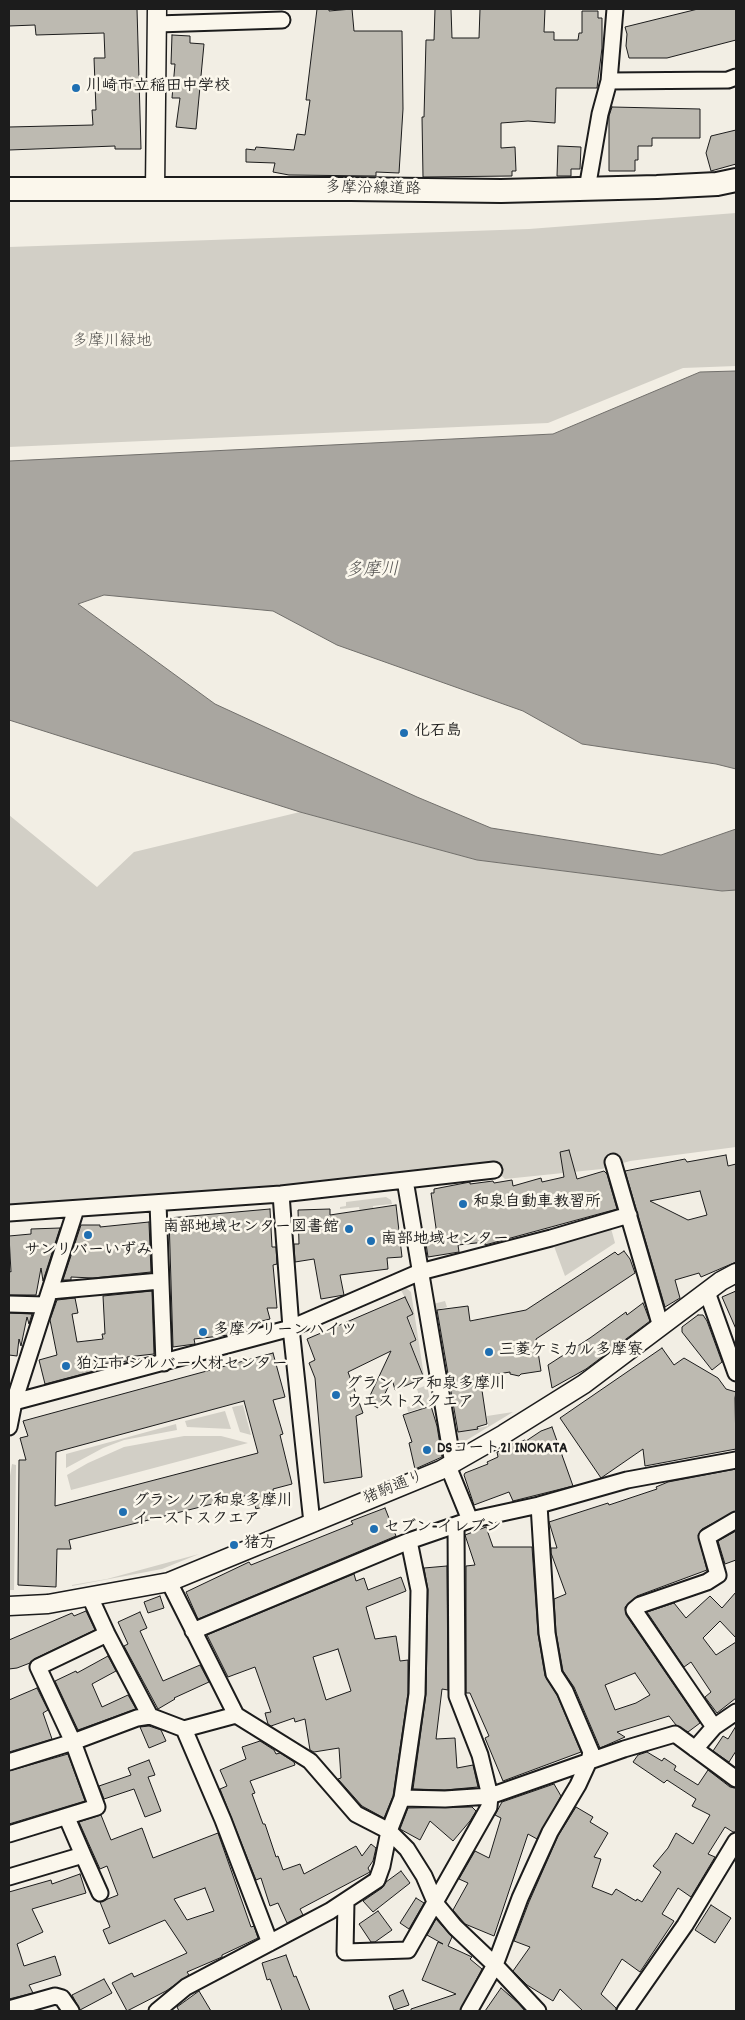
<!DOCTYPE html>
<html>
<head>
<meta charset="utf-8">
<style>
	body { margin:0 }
	#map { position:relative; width:745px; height:2020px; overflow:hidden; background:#f2eee4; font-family:Dekko,sans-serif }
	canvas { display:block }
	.frame { position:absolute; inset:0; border:10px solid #1c1c1c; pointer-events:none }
</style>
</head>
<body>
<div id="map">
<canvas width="745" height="2020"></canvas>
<div class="frame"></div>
</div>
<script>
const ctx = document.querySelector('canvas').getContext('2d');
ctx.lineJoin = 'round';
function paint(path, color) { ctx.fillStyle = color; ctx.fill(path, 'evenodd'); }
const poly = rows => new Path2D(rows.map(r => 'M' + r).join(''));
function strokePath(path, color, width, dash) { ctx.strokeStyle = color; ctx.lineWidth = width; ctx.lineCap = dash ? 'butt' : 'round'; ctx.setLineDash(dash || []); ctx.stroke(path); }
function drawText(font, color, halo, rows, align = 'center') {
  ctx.font = font + ' Dekko,"Klee One",sans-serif'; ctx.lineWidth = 5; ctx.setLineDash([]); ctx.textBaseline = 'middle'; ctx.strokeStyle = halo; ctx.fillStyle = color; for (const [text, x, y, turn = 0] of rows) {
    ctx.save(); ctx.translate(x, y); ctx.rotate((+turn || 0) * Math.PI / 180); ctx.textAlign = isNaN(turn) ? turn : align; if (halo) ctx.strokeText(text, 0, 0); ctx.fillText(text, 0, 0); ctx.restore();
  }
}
paint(poly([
	[736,213,736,366,683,368,548,423,9,447,9,247,529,229],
	[300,812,477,860,722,891,736,890,736,1147,630,1161,602,1169,505,1179,492,1167,317,1187,9,1208,9,815,97,887,134,852],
	[386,1197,391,1200,392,1204,373,1206,374,1220,361,1222,359,1207,340,1209,340,1207,346,1206,346,1202],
	[609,1221,615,1243,565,1276,551,1238],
	[406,1288,411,1292,424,1376,413,1349,395,1357,392,1352,417,1340,408,1317,413,1314,401,1290],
	[445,1301,447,1307,436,1310,457,1432,488,1426,487,1416,513,1412,457,1446,433,1304],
	[427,1385,431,1405,408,1412,407,1407,421,1402,417,1389],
	[243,1405,251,1435,240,1432,232,1407],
	[225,1411,231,1429,187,1427,185,1421],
	[176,1424,177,1430,124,1440,103,1448,66,1468,66,1454],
	[184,1436,221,1436,248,1443,71,1490,67,1475,88,1463,124,1447],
	[12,1464,16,1465,14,1590,9,1590,9,1482],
	[199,1554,162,1569,72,1586,72,1585,107,1579]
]), '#d2cfc6');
const water = poly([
	[736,371,736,769,716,764,582,744,523,711,337,645,273,611,104,595,78,604,215,704,417,797,491,828,661,855,736,829,736,890,722,891,477,860,300,812,9,720,9,461,553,434,700,372,736,371]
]);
paint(water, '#a9a6a0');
strokePath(water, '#716f6b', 1);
const building = poly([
	[9,9,137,9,141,149,115,149,115,146,9,150,9,127,93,125,92,110,96,110,94,58,105,58,104,33,36,35,35,25,9,26,9,9],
	[317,9,329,9,329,11,352,9,354,31,402,31,403,109,399,173,376,172,376,176,289,175,273,172,275,163,246,162,246,149,255,150,256,147,294,150,297,134,305,135,310,100,306,100,317,9],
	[435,9,451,9,452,38,479,38,480,9,545,9,544,32,554,32,554,40,578,40,579,33,582,33,582,11,598,11,598,18,602,18,602,48,597,88,556,88,555,123,528,121,501,123,501,148,515,147,516,171,512,171,512,176,423,177,422,117,424,117,426,40,434,40,435,9],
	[698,9,736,9,736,40,667,58,629,58,626,46,627,34,625,27,698,9],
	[172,35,190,36,190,43,204,44,196,129,176,127,180,98,172,98,175,64,171,64,172,35],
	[612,107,700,109,700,138,652,138,652,146,638,146,638,160,635,160,635,171,609,171,609,116,612,107],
	[736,130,736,164,711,171,706,153,711,136,736,130],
	[558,146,581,147,580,169,571,169,571,176,557,176,558,146],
	[569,1150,577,1179,604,1171,607,1174,617,1209,485,1245,485,1242,458,1245,459,1252,428,1257,425,1237,437,1235,431,1193,434,1193,434,1189,470,1182,470,1184,493,1181,494,1183,512,1180,513,1186,541,1178,542,1182,564,1177,560,1152,569,1150],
	[726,1155,728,1166,736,1164,736,1262,701,1277,699,1273,675,1280,680,1298,665,1307,625,1171,685,1159,687,1162,726,1155],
	[700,1191,707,1215,688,1220,650,1201,700,1191],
	[396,1205,402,1257,387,1258,388,1269,340,1275,344,1295,321,1299,314,1259,295,1262,294,1244,299,1244,298,1210,330,1209,330,1215,396,1205],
	[270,1209,272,1247,276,1247,277,1264,273,1265,277,1308,267,1308,270,1319,262,1321,263,1326,229,1335,194,1339,195,1344,173,1347,169,1218,270,1209],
	[149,1222,151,1272,93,1278,71,1277,71,1280,63,1280,81,1225,100,1225,100,1227,149,1222],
	[60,1228,43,1281,41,1268,36,1295,9,1295,9,1271,11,1272,9,1236,31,1234,31,1229,60,1228],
	[624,1251,630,1259,635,1273,536,1339,541,1371,521,1374,519,1376,510,1374,510,1372,480,1377,487,1424,477,1427,478,1429,458,1432,437,1310,468,1306,470,1321,526,1310,615,1252,618,1255,624,1251],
	[152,1291,154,1354,127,1357,128,1361,100,1364,101,1368,93,1369,94,1371,45,1384,39,1360,57,1355,50,1320,57,1300,75,1298,78,1313,72,1314,77,1342,103,1339,102,1334,105,1334,103,1296,152,1291],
	[736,1291,736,1329,722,1297,736,1291],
	[405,1297,413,1314,407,1317,416,1340,410,1343,424,1378,395,1390,392,1379,378,1408,367,1402,391,1351,348,1372,363,1413,356,1416,362,1477,324,1483,315,1378,309,1363,315,1360,307,1339,405,1297],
	[643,1303,650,1321,586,1369,552,1388,548,1365,590,1338,626,1312,627,1315,643,1303],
	[9,1313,32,1314,29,1324,27,1317,21,1346,19,1339,17,1356,9,1355,9,1313],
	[698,1315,703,1315,707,1321,722,1362,712,1370,682,1332,682,1327,698,1315],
	[662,1348,674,1365,684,1358,718,1378,726,1389,736,1392,735,1398,736,1449,645,1466,643,1449,601,1478,560,1418,662,1348],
	[273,1353,285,1397,273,1400,283,1434,280,1435,292,1484,273,1489,276,1503,256,1509,252,1494,69,1540,71,1549,57,1549,56,1587,18,1585,19,1460,26,1460,20,1438,28,1436,23,1421,273,1353],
	[244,1401,258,1453,55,1506,56,1452,244,1401],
	[431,1406,437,1426,442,1457,415,1469,409,1443,412,1442,403,1415,431,1406],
	[552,1427,573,1486,513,1501,509,1492,474,1505,464,1475,465,1473,488,1464,487,1462,498,1457,497,1452,510,1448,509,1445,525,1440,526,1441,541,1431,552,1427],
	[736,1469,736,1511,702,1529,698,1535,707,1570,637,1596,625,1607,626,1615,700,1723,688,1732,676,1725,669,1716,617,1732,625,1737,600,1748,574,1687,563,1671,556,1632,554,1599,566,1594,551,1553,551,1548,557,1548,549,1522,608,1503,609,1505,657,1489,656,1487,668,1482,736,1469],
	[635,1673,650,1695,636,1703,615,1710,605,1685,635,1673],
	[385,1508,396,1536,198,1619,186,1592,249,1562,251,1565,353,1524,351,1521,385,1508],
	[486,1527,493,1547,532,1547,538,1634,545,1676,557,1695,581,1752,503,1781,485,1738,489,1736,470,1693,466,1693,466,1566,475,1565,465,1535,486,1527],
	[736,1531,736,1560,725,1564,718,1541,736,1531],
	[447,1566,448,1690,442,1689,436,1739,455,1738,457,1768,473,1765,478,1787,445,1790,413,1789,426,1694,428,1590,424,1568,447,1566],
	[354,1574,356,1581,364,1578,368,1590,401,1577,406,1591,366,1607,375,1639,396,1636,400,1661,408,1660,408,1693,393,1796,384,1818,362,1806,338,1779,341,1778,339,1748,314,1752,310,1750,305,1719,295,1722,294,1718,271,1726,268,1724,265,1713,271,1712,255,1667,228,1677,207,1635,354,1574],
	[338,1649,351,1691,326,1700,313,1657,338,1649],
	[736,1592,736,1638,720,1621,703,1638,716,1655,736,1642,736,1698,717,1713,705,1697,711,1692,691,1662,684,1667,647,1612,674,1603,686,1618,710,1596,722,1608,736,1592],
	[160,1596,164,1608,148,1613,144,1602,160,1596],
	[86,1611,95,1630,34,1659,30,1663,17,1668,9,1669,9,1640,72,1613,74,1616,86,1611],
	[140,1612,147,1628,140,1631,163,1681,200,1665,209,1682,174,1698,175,1699,158,1709,124,1646,128,1644,118,1622,140,1612],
	[108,1656,116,1671,92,1684,102,1707,128,1695,136,1709,78,1730,55,1681,76,1671,77,1673,108,1656],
	[37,1688,48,1710,43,1713,52,1739,9,1752,9,1700,37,1688],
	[149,1726,161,1730,166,1741,149,1748,140,1727,149,1726],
	[736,1726,736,1751,729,1762,713,1751,723,1736,728,1739,736,1726],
	[260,1741,274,1750,276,1754,280,1753,294,1762,295,1765,250,1781,255,1793,252,1794,263,1824,265,1824,276,1857,278,1856,283,1870,300,1864,304,1874,356,1846,362,1856,371,1844,376,1848,373,1861,368,1868,370,1872,300,1909,303,1915,287,1923,278,1903,270,1906,261,1878,256,1880,220,1789,227,1786,220,1770,246,1759,242,1747,260,1741],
	[647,1752,662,1761,664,1758,676,1766,674,1770,698,1785,708,1770,730,1787,736,1788,736,1832,733,1832,725,1827,708,1854,715,1857,691,1897,678,1888,662,1914,674,1921,640,1972,622,1959,601,1994,616,2008,616,2011,583,2011,560,1989,553,2001,527,1985,513,1971,530,1947,514,1941,529,1902,558,1836,576,1807,593,1817,590,1822,608,1833,594,1857,601,1859,592,1887,612,1895,616,1889,636,1901,637,1899,642,1902,661,1872,653,1866,668,1848,676,1833,693,1844,710,1815,692,1806,696,1799,667,1780,664,1783,633,1762,638,1755,647,1752],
	[68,1754,85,1801,9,1824,9,1771,68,1754],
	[149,1760,155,1775,148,1777,161,1811,145,1817,134,1789,104,1799,99,1786,131,1775,128,1768,149,1760],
	[554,1784,561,1796,537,1839,528,1834,494,1936,465,1924,453,1910,468,1883,459,1879,475,1851,489,1858,501,1818,495,1815,502,1802,554,1784],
	[472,1807,476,1811,470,1821,453,1841,430,1821,420,1840,400,1829,408,1808,472,1807],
	[101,1815,111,1840,142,1828,153,1858,218,1833,251,1927,254,1926,258,1938,222,1955,222,1957,187,1972,189,1975,166,1991,127,2011,112,1983,132,1973,134,1977,187,1953,165,1920,109,1944,103,1930,110,1927,100,1902,118,1895,107,1866,100,1869,79,1822,101,1815],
	[205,1888,214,1911,187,1920,174,1899,205,1888],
	[401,1871,410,1883,373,1912,363,1901,382,1888,386,1882,401,1871],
	[80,1874,86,1893,32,1909,43,1932,17,1944,24,1966,55,1956,61,1975,29,1985,33,1993,9,1999,9,1892,51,1880,52,1884,80,1874],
	[416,1898,424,1903,409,1929,400,1923,416,1898],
	[711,1905,731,1918,715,1943,695,1930,711,1905],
	[378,1911,392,1930,375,1942,371,1942,359,1924,378,1911],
	[436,1919,452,1937,448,1946,472,1957,470,1959,482,1969,460,2011,411,2011,411,2009,456,1994,422,1980,438,1942,443,1944,427,1935,436,1919],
	[286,1955,294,1977,296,1976,310,2011,282,2011,270,1979,267,1980,262,1963,286,1955],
	[104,1979,112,1993,80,2010,72,1995,104,1979],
	[501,1988,518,2003,525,2011,485,2011,501,1988],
	[403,1990,409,2005,394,2010,389,1996,403,1990],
	[199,1991,211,2011,179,2011,177,2007,199,1991]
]);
paint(building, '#bdbab1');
strokePath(building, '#1c1c1c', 1);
const minor = poly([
	[157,24,282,20],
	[609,81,728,80,736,77],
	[587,189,600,114,609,81,615,9],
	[613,1162,661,1327],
	[405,1180,453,1464],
	[281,1194,291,1328,312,1523],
	[158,1203,164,1363],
	[9,1213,281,1194,494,1170],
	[50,1291,160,1281],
	[707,1292,736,1373],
	[9,1304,45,1305],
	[9,1401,14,1402,291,1328,420,1272,551,1238,629,1215],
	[9,1427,14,1402,76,1209],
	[448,1466,470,1520],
	[169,1582,236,1715,310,1761,356,1814,389,1831,407,1849,424,1876,436,1904,455,1927,495,1965,538,2011],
	[90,1597,107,1634,150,1716],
	[193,1631,409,1541,470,1520,539,1505,627,1480,736,1460],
	[714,1727,634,1610,640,1605,707,1582,718,1575,707,1537,736,1520],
	[184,1729,223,1820,270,1943],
	[695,1749,714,1727,736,1712],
	[9,1762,73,1742,137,1718,150,1716,184,1729,236,1715],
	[402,1798,445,1799,490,1796,624,1749,675,1734,736,1779],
	[9,1834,97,1807,73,1742,38,1667,107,1634],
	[83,1855,100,1893],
	[9,1877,83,1855,67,1818],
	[346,1901,345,1952,408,1950,489,1807,490,1796,480,1755,457,1696,456,1525],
	[9,2009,55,1996,62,1998,71,2011],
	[157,2011,186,1987,330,1911,377,1880,382,1866,389,1831,402,1798,417,1694,419,1590,409,1541],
	[469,2011,495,1965,520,1898,550,1832,578,1785,589,1761,591,1752,565,1691,554,1674,547,1633,539,1505],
	[625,2011,685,1925,736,1841]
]);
const tertiary = poly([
	[155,189,157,9],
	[9,1606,48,1604,169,1582,441,1470,504,1434,584,1384,721,1281,736,1273]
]);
const primary = poly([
	[9,189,351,189,501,191,657,187,717,184,736,180]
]);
strokePath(minor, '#1c1c1c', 19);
strokePath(tertiary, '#1c1c1c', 21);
strokePath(primary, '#1c1c1c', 26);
strokePath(minor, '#fbf7ec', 15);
strokePath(tertiary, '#fbf7ec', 18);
strokePath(primary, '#fbf7ec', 22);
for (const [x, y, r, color] of [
	[76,88,5,"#1f6fb2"],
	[404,733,5,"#1f6fb2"],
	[463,1204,5,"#1f6fb2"],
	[349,1229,5,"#1f6fb2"],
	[88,1235,5,"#1f6fb2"],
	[371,1241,5,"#1f6fb2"],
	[203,1332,5,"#1f6fb2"],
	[489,1352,5,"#1f6fb2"],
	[66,1366,5,"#1f6fb2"],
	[336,1395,5,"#1f6fb2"],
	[427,1450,5,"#1f6fb2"],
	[123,1512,5,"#1f6fb2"],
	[374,1529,5,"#1f6fb2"],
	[234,1545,5,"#1f6fb2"]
]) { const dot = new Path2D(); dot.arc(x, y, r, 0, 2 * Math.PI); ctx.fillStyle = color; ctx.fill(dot); strokePath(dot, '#fbf7ec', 2); }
drawText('bold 16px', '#1c1c1c', '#fbf7ec', [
	["川崎市立稲田中学校",86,88],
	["化石島",414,733],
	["和泉自動車教習所",473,1204],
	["南部地域センター図書館",339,1229,"right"],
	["南部地域センター",381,1241],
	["サンリバーいずみ",88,1252,"center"],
	["多摩グリーンハイツ",213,1332],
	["三菱ケミカル多摩寮",499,1352],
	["狛江市 シルバー人材センター",76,1366],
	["グランノア和泉多摩川",346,1386],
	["ウエストスクエア",346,1404],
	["DSコート21 INOKATA",437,1450],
	["グランノア和泉多摩川",133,1503],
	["イーストスクエア",133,1521],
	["セブン-イレブン",384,1529],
	["猪方",244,1545]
], 'left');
drawText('16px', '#1c1c1c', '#fbf7ec', [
	["多摩沿線道路",373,190,1],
	["猪駒通り",394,1489,-22]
]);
drawText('16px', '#53524f', '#fbf7ec', [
	["多摩川緑地",112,343]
]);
drawText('italic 18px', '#545351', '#fbf7ec', [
	["多摩川",372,572,-1]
]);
</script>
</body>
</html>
